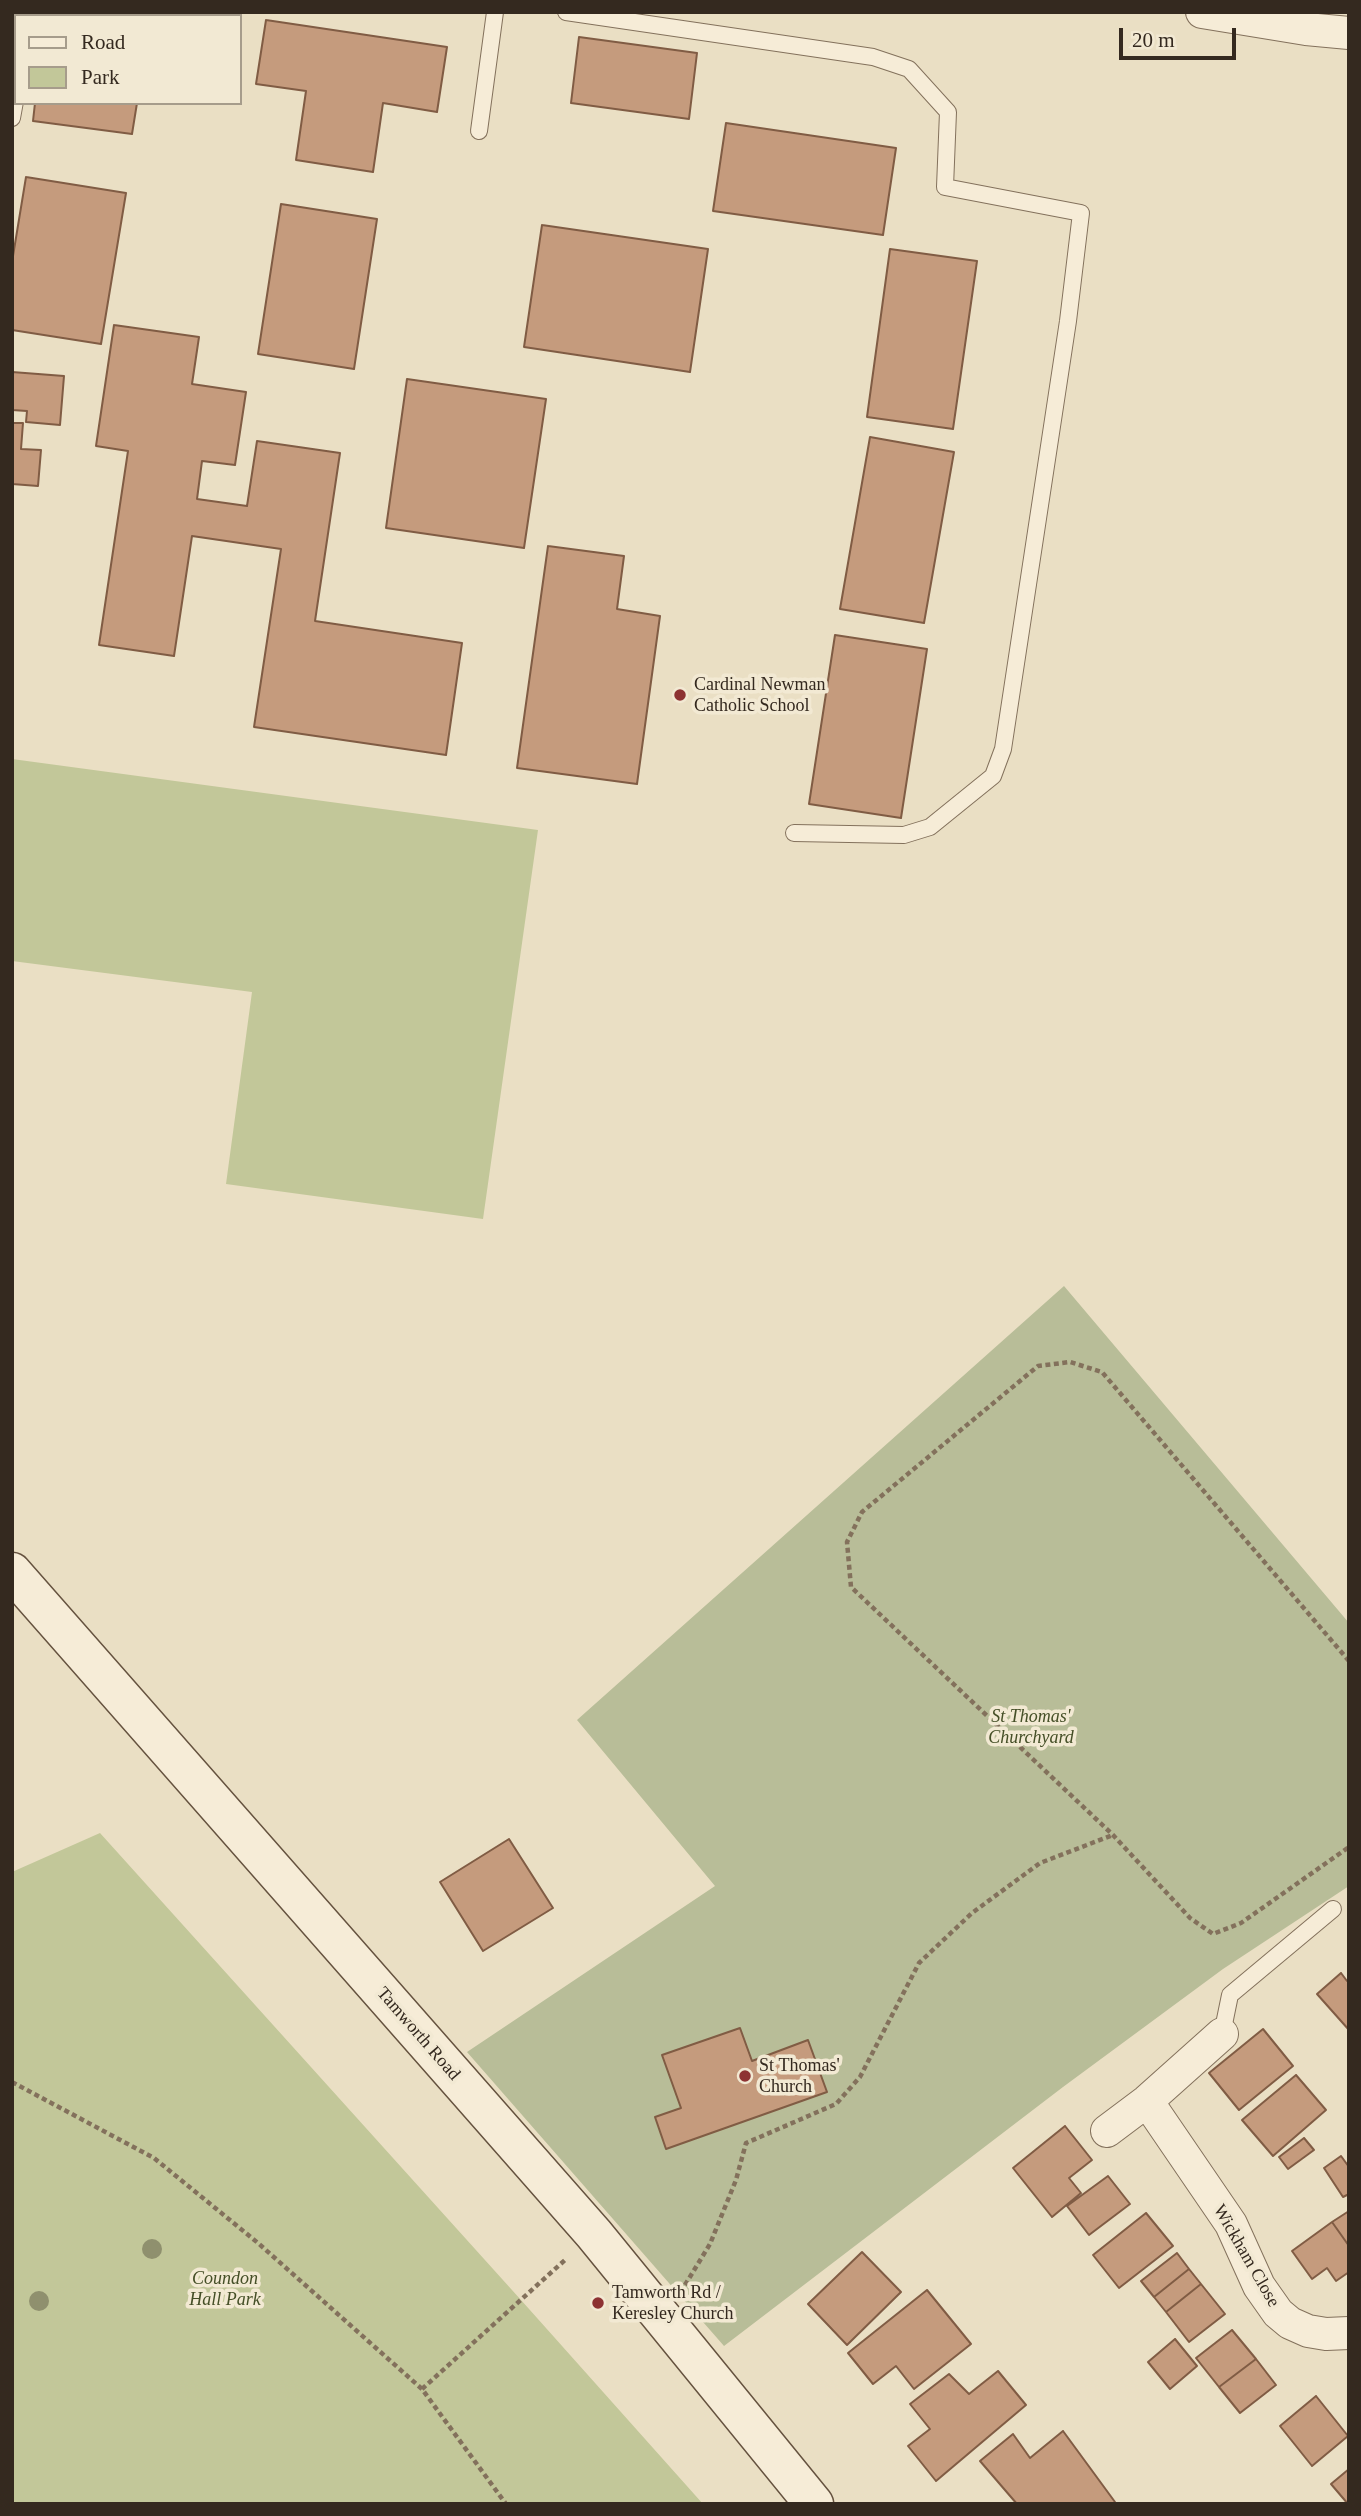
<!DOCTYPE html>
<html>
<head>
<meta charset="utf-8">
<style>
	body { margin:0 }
	#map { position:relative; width:1361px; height:2516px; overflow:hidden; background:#eadfc4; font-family:"Times New Roman",serif }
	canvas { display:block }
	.frame { position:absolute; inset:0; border:14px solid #34291f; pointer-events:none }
	.legend { position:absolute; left:14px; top:14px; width:228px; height:91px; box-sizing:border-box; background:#f2e9d3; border:2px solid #a69c8b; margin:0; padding:9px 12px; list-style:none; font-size:21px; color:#34291f }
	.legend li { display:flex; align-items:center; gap:14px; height:35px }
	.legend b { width:35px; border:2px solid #a69c8b }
	.scale { position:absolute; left:1119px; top:28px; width:117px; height:32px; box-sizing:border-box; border:4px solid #34291f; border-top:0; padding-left:9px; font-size:21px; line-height:24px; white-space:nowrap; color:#34291f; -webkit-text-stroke:5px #f2e9d3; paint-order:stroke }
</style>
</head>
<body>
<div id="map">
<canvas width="1361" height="2516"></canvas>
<div class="frame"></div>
<ul class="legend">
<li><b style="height:9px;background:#f6ecd7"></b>Road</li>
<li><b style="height:19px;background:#c2c799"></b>Park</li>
</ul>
<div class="scale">20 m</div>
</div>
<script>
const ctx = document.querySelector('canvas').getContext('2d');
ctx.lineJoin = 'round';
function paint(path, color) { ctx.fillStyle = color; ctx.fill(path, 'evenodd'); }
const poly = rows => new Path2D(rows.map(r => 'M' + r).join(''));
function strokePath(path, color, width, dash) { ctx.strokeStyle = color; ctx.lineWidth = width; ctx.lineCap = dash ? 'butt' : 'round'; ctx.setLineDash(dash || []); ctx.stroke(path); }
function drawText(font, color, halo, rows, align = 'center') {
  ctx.font = font + ' "Times New Roman",serif'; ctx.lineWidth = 7; ctx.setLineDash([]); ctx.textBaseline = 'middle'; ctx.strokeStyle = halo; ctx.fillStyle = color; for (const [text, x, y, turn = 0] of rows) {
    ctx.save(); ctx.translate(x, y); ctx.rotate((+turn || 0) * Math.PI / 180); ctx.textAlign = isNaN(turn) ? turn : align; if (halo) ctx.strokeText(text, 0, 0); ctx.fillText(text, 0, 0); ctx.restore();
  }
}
paint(poly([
	[12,759,538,830,483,1219,226,1184,252,992,12,961],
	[100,1833,521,2300,703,2504,12,2504,12,1872]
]), '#c2c799');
paint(poly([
	[1064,1286,1349,1623,1349,1886,1223,1969,1063,2087,724,2346,467,2052,715,1886,577,1720]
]), '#b8bd98');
const building = poly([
	[47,12,166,12,192,16,47,16,47,12],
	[266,20,447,47,437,112,383,103,373,172,296,160,306,91,256,84,266,20],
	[579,37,697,53,689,119,571,103,579,37],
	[35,103,137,103,132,134,33,121,35,103],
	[726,123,896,148,883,235,713,211,726,123],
	[26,177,126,193,101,344,12,330,12,262,26,177],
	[281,204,377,219,354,369,258,354,281,204],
	[542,225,708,249,690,372,524,347,542,225],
	[890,249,977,261,953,429,867,417,890,249],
	[114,325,199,337,192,384,246,392,235,465,202,461,197,499,247,506,257,441,340,453,315,621,462,643,446,755,254,727,281,549,192,536,174,656,99,645,128,451,96,446,114,325],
	[12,372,64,376,60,425,26,422,27,411,12,410,12,372],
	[407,379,546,399,524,548,386,528,407,379],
	[12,423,23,423,21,449,41,450,38,486,12,484,12,423],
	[870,437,954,452,924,623,840,609,870,437],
	[548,546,624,556,617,609,660,616,637,784,517,768,548,546],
	[835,635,927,649,901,818,809,804,835,635],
	[509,1839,553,1908,483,1951,440,1882,509,1839],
	[1341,1973,1347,1981,1349,1980,1349,2030,1317,1994,1341,1973],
	[740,2028,752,2061,808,2040,827,2092,666,2149,655,2117,681,2108,662,2055,740,2028],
	[1263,2029,1293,2066,1239,2110,1209,2073,1263,2029],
	[1296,2075,1326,2110,1273,2156,1242,2120,1296,2075],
	[1065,2126,1092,2160,1069,2178,1081,2193,1052,2217,1013,2168,1065,2126],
	[1304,2138,1314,2150,1288,2169,1279,2157,1304,2138],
	[1341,2156,1349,2167,1349,2194,1343,2197,1324,2168,1341,2156],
	[1108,2176,1130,2204,1089,2235,1067,2206,1108,2176],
	[1349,2211,1349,2246,1332,2222,1349,2211],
	[1146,2213,1173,2246,1119,2288,1093,2255,1146,2213],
	[1332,2222,1349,2246,1349,2272,1336,2281,1327,2268,1312,2279,1292,2251,1332,2222],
	[862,2252,901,2292,847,2345,808,2304,862,2252],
	[1177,2253,1189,2269,1154,2297,1141,2281,1177,2253],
	[1189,2269,1201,2284,1166,2312,1154,2297,1189,2269],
	[1201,2284,1225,2314,1189,2342,1166,2312,1201,2284],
	[927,2290,971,2344,914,2389,896,2366,873,2384,848,2353,927,2290],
	[1232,2330,1256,2359,1219,2387,1196,2358,1232,2330],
	[1175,2339,1197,2366,1170,2389,1148,2362,1175,2339],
	[1256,2359,1276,2385,1240,2413,1219,2387,1256,2359],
	[998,2371,1026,2405,936,2481,908,2446,930,2429,910,2404,949,2374,969,2394,998,2371],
	[1316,2396,1348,2436,1312,2466,1280,2426,1316,2396],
	[1063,2431,1115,2502,1113,2504,1017,2504,980,2461,1013,2434,1030,2458,1063,2431],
	[1349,2469,1349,2504,1348,2504,1331,2484,1349,2469]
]);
paint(building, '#c59b7d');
strokePath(building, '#805c44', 2);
const service = poly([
	[566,12,873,57,909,69,948,112,945,187,1081,213,1068,321,1003,749,993,776,930,827,904,835,794,833],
	[28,16,29,12],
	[12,118,16,96],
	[479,131,495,12],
	[1222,2034,1230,1995,1333,1909]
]);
const minor = poly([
	[1202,12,1306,29,1349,33],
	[1147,2101,1231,2224,1259,2286,1278,2313,1290,2323,1308,2331,1326,2334,1349,2333],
	[1107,2131,1147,2101,1222,2034]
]);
const secondary = poly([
	[12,1572,594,2234,814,2504]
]);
strokePath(service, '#83715c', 18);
strokePath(minor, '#83715c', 34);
strokePath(secondary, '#65523f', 41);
strokePath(poly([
	[1349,1661,1102,1372,1070,1362,1038,1366,862,1512,847,1542,851,1587,1113,1835,1190,1918,1213,1934,1241,1923,1349,1847],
	[12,2082,154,2158,258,2243,422,2389,506,2504],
	[685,2285,710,2244,736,2180,746,2143,836,2104,860,2077,919,1963,972,1913,1040,1863,1113,1835],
	[422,2389,565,2260]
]), '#83715c', 4.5, [5, 3.5]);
strokePath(service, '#f6ecd7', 16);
strokePath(minor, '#f6ecd7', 32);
strokePath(secondary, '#f6ecd7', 38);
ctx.fillStyle = '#8f906e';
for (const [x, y] of [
	[152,2249],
	[39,2301]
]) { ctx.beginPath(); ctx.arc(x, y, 10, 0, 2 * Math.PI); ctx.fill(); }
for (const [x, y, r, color] of [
	[680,695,7,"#8d3232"],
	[745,2076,7,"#8d3232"],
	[598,2303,7,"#8d3232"]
]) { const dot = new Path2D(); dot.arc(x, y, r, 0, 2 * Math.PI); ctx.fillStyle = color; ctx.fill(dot); strokePath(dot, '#f2e9d3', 2.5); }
drawText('18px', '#34291f', '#f2e9d3', [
	["Cardinal Newman",694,685],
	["Catholic School",694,706],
	["St Thomas'",759,2066],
	["Church",759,2087],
	["Tamworth Rd /",612,2293],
	["Keresley Church",612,2314]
], 'left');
drawText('italic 18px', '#454f27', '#f2e9d3', [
	["St Thomas'",1031,1717],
	["Churchyard",1031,1738],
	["Coundon",225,2279],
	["Hall Park",225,2300]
]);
drawText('18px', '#34291f', '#f2e9d3', [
	["Tamworth Road",418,2034,49],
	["Wickham Close",1246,2256,60]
]);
</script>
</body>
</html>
